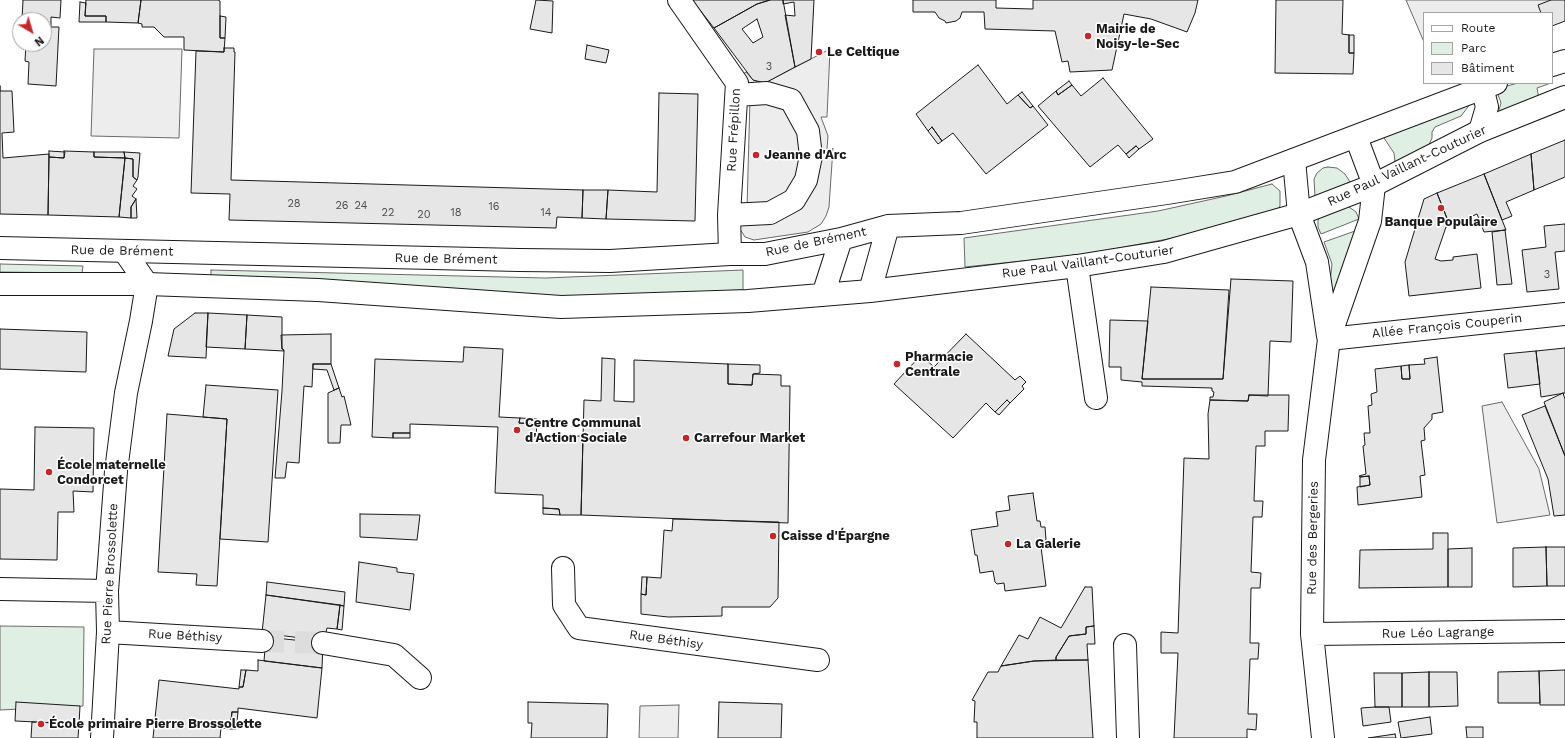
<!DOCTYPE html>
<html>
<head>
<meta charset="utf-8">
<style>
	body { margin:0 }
	#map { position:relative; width:1565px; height:738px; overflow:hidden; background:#fff; font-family:"Work Sans",sans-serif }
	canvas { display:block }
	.legend { position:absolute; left:1423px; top:12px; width:130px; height:72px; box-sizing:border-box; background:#fff; border:1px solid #a3a3a3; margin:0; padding:5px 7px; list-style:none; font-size:12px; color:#1a1a1a }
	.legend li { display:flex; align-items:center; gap:8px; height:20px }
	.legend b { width:20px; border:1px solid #a3a3a3 }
	.north { position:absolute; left:12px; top:12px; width:40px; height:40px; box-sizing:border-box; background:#fff; border:1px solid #a3a3a3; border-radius:50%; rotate:142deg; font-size:11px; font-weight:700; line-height:16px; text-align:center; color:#1a1a1a }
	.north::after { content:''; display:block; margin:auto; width:14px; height:18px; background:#c62828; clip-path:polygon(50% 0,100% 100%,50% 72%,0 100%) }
</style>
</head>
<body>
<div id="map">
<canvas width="1565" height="738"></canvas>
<ul class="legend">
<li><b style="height:5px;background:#fff"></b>Route</li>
<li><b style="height:11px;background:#e0efe3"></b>Parc</li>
<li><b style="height:11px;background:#e6e6e6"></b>Bâtiment</li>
</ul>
<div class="north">N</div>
</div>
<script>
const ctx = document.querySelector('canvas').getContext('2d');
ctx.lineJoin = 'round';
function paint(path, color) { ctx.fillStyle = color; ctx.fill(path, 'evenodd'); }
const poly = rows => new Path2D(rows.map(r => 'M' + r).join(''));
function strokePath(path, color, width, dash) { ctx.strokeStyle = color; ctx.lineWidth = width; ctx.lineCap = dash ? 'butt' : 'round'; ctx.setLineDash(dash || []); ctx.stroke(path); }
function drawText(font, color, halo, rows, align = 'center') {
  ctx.font = font + ' "Work Sans",sans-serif'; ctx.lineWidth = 3; ctx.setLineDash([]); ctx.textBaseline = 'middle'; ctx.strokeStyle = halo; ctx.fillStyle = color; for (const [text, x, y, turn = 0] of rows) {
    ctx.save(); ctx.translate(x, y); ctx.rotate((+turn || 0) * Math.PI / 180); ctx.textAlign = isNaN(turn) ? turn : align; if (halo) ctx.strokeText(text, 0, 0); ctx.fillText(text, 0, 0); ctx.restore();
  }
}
const green = poly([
	[1518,83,1551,83,1537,88,1539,100,1498,113,1501,103,1496,89,1518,83],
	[1471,99,1468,107,1461,116,1435,127,1432,132,1432,138,1428,147,1395,162,1394,153,1382,135,1471,99],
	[1328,167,1337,168,1345,174,1350,182,1315,197,1314,179,1317,173,1323,168,1328,167],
	[1272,184,1280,191,1280,206,1277,210,1242,223,1168,239,1080,255,965,267,964,238,1158,211,1226,196,1272,184],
	[1341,206,1349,207,1356,212,1359,219,1321,234,1318,227,1318,220,1322,214,1341,206],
	[1358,230,1339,297,1328,300,1332,264,1324,242,1358,230],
	[0,264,83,266,82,273,0,272,0,264],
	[211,270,545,278,743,270,743,290,551,298,211,277,211,270],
	[0,626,84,627,83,706,0,710,0,626]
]);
paint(green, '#e0efe3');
strokePath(green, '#6a6a6a', 1);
const parking = poly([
	[1406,0,1565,0,1552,13,1424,13,1424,42,1406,0],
	[94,49,182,49,179,138,91,136,94,49],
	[830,49,827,117,821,117,828,136,827,149,830,151,833,148,829,207,826,216,821,224,808,232,754,240,745,237,738,226,747,208,750,99,741,75,746,72,753,80,765,83,830,49],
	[1502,402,1539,469,1550,515,1497,523,1482,406,1502,402],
	[679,705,678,738,639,738,640,706,679,705]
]);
paint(parking, '#ededed');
strokePath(parking, '#6a6a6a', 1);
const building = poly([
	[23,0,61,0,60,18,51,17,51,27,59,27,56,86,28,84,29,62,25,61,26,44,44,44,44,20,22,20,23,0],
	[86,0,141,0,138,23,106,22,106,16,85,16,86,0],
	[141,0,218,0,220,1,220,38,225,38,224,52,184,50,184,37,164,37,154,27,142,27,142,24,138,23,141,0],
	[536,0,553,1,552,33,530,29,536,0],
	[692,0,770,0,757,4,714,28,692,0],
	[770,0,783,0,795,67,765,83,753,80,714,28,757,4,770,0],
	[757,19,763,37,753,43,742,29,757,19],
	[783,0,814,0,811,59,795,67,785,15,795,16,794,2,783,4,783,0],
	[913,0,996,0,996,8,1033,9,1033,0,1198,0,1195,13,1187,32,1151,19,1124,14,1112,70,1070,72,1068,61,1062,62,1055,31,985,29,984,12,962,12,960,18,956,21,946,23,945,21,939,18,935,12,913,12,913,0],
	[1276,0,1343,0,1342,34,1349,35,1349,53,1354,53,1353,74,1275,73,1276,0],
	[1551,0,1565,0,1565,21,1552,26,1552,13,1541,13,1538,5,1551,0],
	[80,2,86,3,85,16,106,16,106,22,79,22,80,2],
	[220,16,226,17,225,38,220,38,220,16],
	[1349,35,1354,35,1354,53,1349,53,1349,35],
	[587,45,609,50,606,63,585,59,587,45],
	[224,48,234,48,234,52,235,52,231,180,583,190,582,218,557,217,556,228,229,220,230,194,191,193,196,51,224,52,224,48],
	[978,65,1007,104,1018,95,1030,108,1033,106,1048,125,986,174,953,133,942,141,932,127,928,131,916,114,978,65],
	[1103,78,1153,139,1139,149,1136,146,1126,154,1118,145,1090,167,1038,106,1056,91,1058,95,1072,85,1081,96,1103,78],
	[1069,81,1072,85,1058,95,1056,91,1069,81],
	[0,86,0,91,12,91,14,132,2,133,3,158,49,154,48,215,0,214,0,86],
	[1022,92,1033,106,1030,108,1018,95,1022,92],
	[659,93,698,94,695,221,606,219,608,190,657,192,659,93],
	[932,127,942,141,938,144,928,131,932,127],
	[1565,140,1565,177,1534,190,1531,154,1565,140],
	[1136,146,1139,149,1129,158,1126,154,1136,146],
	[49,151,65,152,64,158,49,157,49,151],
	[64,151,94,152,94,157,125,158,119,217,48,215,49,157,64,158,64,151],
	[94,152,124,152,125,158,94,157,94,152],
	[124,152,140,153,138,177,137,180,133,177,133,159,125,158,124,152],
	[1531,154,1534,190,1506,202,1512,216,1502,220,1484,174,1531,154],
	[125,158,133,159,133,177,137,180,133,186,137,189,132,196,136,199,131,207,131,218,119,217,125,158],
	[1484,174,1506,230,1484,232,1477,214,1450,226,1437,193,1484,174],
	[583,190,608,190,606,219,582,218,583,190],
	[1437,193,1450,226,1446,227,1435,259,1441,261,1453,260,1453,257,1477,254,1481,288,1409,296,1405,262,1424,199,1437,193],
	[136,199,137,218,131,218,131,207,136,199],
	[1565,224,1565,251,1555,252,1559,289,1527,292,1522,250,1546,247,1544,226,1565,224],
	[1505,230,1512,284,1497,285,1492,232,1505,230],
	[1231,279,1293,281,1291,342,1270,341,1268,396,1249,395,1248,401,1210,400,1210,397,1213,397,1214,392,1212,391,1212,388,1142,386,1142,382,1121,380,1121,367,1109,367,1110,320,1148,321,1142,379,1223,379,1231,279],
	[1151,287,1229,290,1223,379,1142,379,1151,287],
	[195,313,208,313,206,358,168,356,174,329,195,313],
	[208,313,247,315,245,349,206,347,208,313],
	[247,315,282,317,282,349,283,349,284,351,245,349,247,315],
	[0,329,87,332,86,372,0,369,0,329],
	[331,334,331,364,313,364,312,387,304,386,299,463,287,462,285,478,275,478,282,391,284,351,283,349,282,349,281,335,331,334],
	[966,334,1015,380,1020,376,1026,382,1022,386,1024,389,1010,403,1007,400,995,412,986,403,953,438,894,384,921,355,934,367,966,334],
	[464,347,503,349,499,417,520,418,519,423,537,424,536,437,583,436,581,515,560,515,559,509,543,508,543,495,495,493,498,427,410,424,410,433,393,433,393,438,372,437,375,359,463,362,464,347],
	[1565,348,1565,393,1541,397,1536,351,1565,348],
	[1536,351,1540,384,1508,388,1504,354,1536,351],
	[1437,357,1443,412,1432,414,1432,419,1424,428,1425,440,1421,441,1425,475,1420,476,1422,497,1358,505,1357,487,1370,485,1369,476,1360,477,1359,476,1366,474,1363,446,1365,445,1364,433,1370,433,1368,406,1372,405,1371,394,1377,392,1375,369,1401,366,1402,379,1410,379,1409,365,1425,364,1424,359,1437,357],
	[602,358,615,359,614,401,634,402,634,360,728,364,728,384,752,385,753,374,781,375,781,386,790,386,788,523,581,515,584,400,601,401,602,358],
	[313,364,331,364,339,388,334,390,327,370,313,369,313,364],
	[728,364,760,365,760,373,753,374,752,385,728,384,728,364],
	[1409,365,1410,379,1402,379,1401,366,1409,365],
	[206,385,278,390,268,542,220,539,227,419,203,417,206,385],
	[339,388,342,397,344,396,351,425,341,425,340,443,328,443,328,393,339,388],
	[1563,393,1565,399,1565,456,1544,402,1563,393],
	[1249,395,1289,395,1288,431,1265,431,1265,446,1256,446,1254,501,1263,501,1262,517,1253,517,1251,572,1261,573,1260,588,1251,588,1250,643,1259,643,1258,659,1250,659,1248,714,1257,714,1256,730,1247,729,1247,738,1174,738,1178,653,1161,653,1161,632,1178,633,1184,458,1209,459,1208,414,1210,400,1248,401,1249,395],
	[1007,400,1010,403,999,415,995,412,1007,400],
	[1545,406,1565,456,1565,515,1554,516,1548,479,1522,415,1545,406],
	[167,414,227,419,217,586,196,585,197,574,158,572,167,414],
	[520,418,537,419,537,424,519,423,520,418],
	[35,427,94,428,93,492,73,491,74,512,58,512,57,560,0,559,0,489,34,490,35,427],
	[393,433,410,433,410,438,393,438,393,433],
	[1369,476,1370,485,1360,487,1360,477,1369,476],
	[1033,493,1037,521,1040,521,1041,527,1045,527,1046,540,1043,541,1043,547,1041,547,1046,586,1005,591,1004,583,997,584,995,582,993,571,980,573,977,555,975,555,971,530,998,526,996,512,1010,510,1008,496,1033,493],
	[543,508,559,509,560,515,543,514,543,508],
	[360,514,420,515,417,540,360,537,360,514],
	[673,519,779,522,778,598,770,607,722,607,722,616,668,617,641,614,641,594,646,595,647,577,661,578,664,530,672,531,673,519],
	[1433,533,1448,533,1448,587,1359,588,1360,550,1433,549,1433,533],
	[1546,547,1547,586,1513,587,1513,548,1546,547],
	[1546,547,1565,547,1565,586,1547,586,1546,547],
	[1472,548,1472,587,1448,587,1448,549,1472,548],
	[359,562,397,568,397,572,414,574,410,610,356,602,359,562],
	[642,577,647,577,646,595,641,594,642,577],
	[267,582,345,592,344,606,266,595,267,582],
	[1085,587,1092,587,1094,626,1086,627,1086,634,1069,636,1056,657,1056,660,1034,661,1001,666,1019,635,1028,639,1040,617,1061,628,1085,587],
	[266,595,340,605,337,629,327,628,324,641,262,633,266,595],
	[340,605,344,606,342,630,337,629,340,605],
	[1094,626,1095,644,1087,644,1088,660,1056,660,1056,657,1069,636,1086,634,1086,627,1094,626],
	[266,637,323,643,322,668,264,661,266,637],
	[258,660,322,668,317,718,238,708,238,712,232,712,230,729,221,728,220,738,153,738,159,680,239,689,239,687,243,687,246,670,258,671,258,660],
	[1088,660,1093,738,977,738,977,722,974,722,975,701,972,700,988,672,998,672,1001,666,1034,661,1088,660],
	[241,670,246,670,243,687,239,687,241,670],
	[1565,670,1565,705,1540,705,1539,671,1565,670],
	[1539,671,1540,703,1498,703,1498,672,1539,671],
	[1429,672,1457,672,1458,706,1429,707,1429,672],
	[1429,672,1429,707,1402,707,1402,673,1429,672],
	[1374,673,1402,673,1402,707,1375,707,1374,673],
	[16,702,80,706,79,724,15,721,16,702],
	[528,702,608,704,607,738,531,738,532,723,528,723,528,702],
	[719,702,782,704,781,738,718,738,719,702],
	[1375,707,1389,707,1391,722,1363,726,1361,708,1375,707],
	[232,712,238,712,236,729,230,729,232,712],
	[1430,717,1432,734,1401,738,1398,722,1430,717],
	[32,722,79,724,78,738,31,738,32,722],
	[1466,727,1483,727,1483,738,1467,738,1466,727],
	[1395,734,1396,738,1368,738,1395,734]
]);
paint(building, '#e6e6e6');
strokePath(building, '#1a1a1a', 1);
strokePath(poly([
	[262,641,323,643]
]), '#ddd', 22, [22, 11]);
const street = poly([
	[679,0,737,83,729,215,730,254],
	[1480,131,1487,107,1482,87],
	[1294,160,1299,214,1317,262,1328,336],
	[729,215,770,213,794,200,806,180,811,156,808,131,791,100,767,93,737,95],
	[1077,266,1096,398],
	[1329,339,1565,314],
	[563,568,564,605,579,628,818,660],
	[0,589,107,591],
	[108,632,262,641],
	[1312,634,1565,631],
	[323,643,394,655,420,678],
	[1125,645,1128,738],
	[102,738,108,632,107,591,116,471,126,393,141,321,147,284,124,251],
	[1323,738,1312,634,1314,460,1329,339,1370,221,1374,185,1356,137]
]);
const secondary = poly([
	[1552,65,1565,61],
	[0,248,519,260,610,261,730,254,765,254,841,239,888,226,961,223,1167,193,1235,182,1496,83],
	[0,284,147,284,318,290,561,307,748,301,870,291,1077,266,1164,252,1299,214,1374,185,1480,131,1565,97],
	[870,291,888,226],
	[823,295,841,239]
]);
strokePath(street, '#1a1a1a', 24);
strokePath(secondary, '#1a1a1a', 24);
strokePath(street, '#fff', 22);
strokePath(secondary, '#fff', 22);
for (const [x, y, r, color] of [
	[1088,36,4,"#c62828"],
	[819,52,4,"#c62828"],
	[756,155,4,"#c62828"],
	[1441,208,4,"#c62828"],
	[897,364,4,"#c62828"],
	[517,430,4,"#c62828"],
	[686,438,4,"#c62828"],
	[49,472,4,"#c62828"],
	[773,536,4,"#c62828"],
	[1008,544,4,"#c62828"],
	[41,724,4,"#c62828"]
]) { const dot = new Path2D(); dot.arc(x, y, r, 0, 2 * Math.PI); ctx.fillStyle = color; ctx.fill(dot); strokePath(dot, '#fff', 1.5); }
drawText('11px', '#4d4d4d', null, [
	["3",769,67],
	["28",294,204],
	["26",342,206],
	["24",361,206],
	["16",494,207],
	["22",388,213],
	["18",456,213],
	["14",546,213],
	["20",424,215],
	["3",1547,275]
]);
drawText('bold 13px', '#1a1a1a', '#fff', [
	["Mairie de",1096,29],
	["Noisy-le-Sec",1096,44],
	["Le Celtique",827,52],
	["Jeanne d'Arc",764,155],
	["Banque Populaire",1441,222,"center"],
	["Pharmacie",905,357],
	["Centrale",905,372],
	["Centre Communal",525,423],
	["d'Action Sociale",525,438],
	["Carrefour Market",694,438],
	["École maternelle",57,465],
	["Condorcet",57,480],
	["Caisse d'Épargne",781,536],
	["La Galerie",1016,544],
	["École primaire Pierre Brossolette",49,724]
], 'left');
drawText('13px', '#1a1a1a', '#fff', [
	["Rue Frépillon",734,130,-87],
	["Rue Paul Vaillant-Couturier",1407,166,-25],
	["Rue de Brément",816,242,-12],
	["Rue de Brément",122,251,1],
	["Rue de Brément",446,259,1],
	["Rue Paul Vaillant-Couturier",1088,262,-8],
	["Allée François Couperin",1447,326,-6],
	["Rue des Bergeries",1313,538,-89],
	["Rue Pierre Brossolette",110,574,-87],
	["Rue Léo Lagrange",1438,633,-1],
	["Rue Béthisy",185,636,3],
	["Rue Béthisy",666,640,8]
]);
</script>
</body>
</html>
